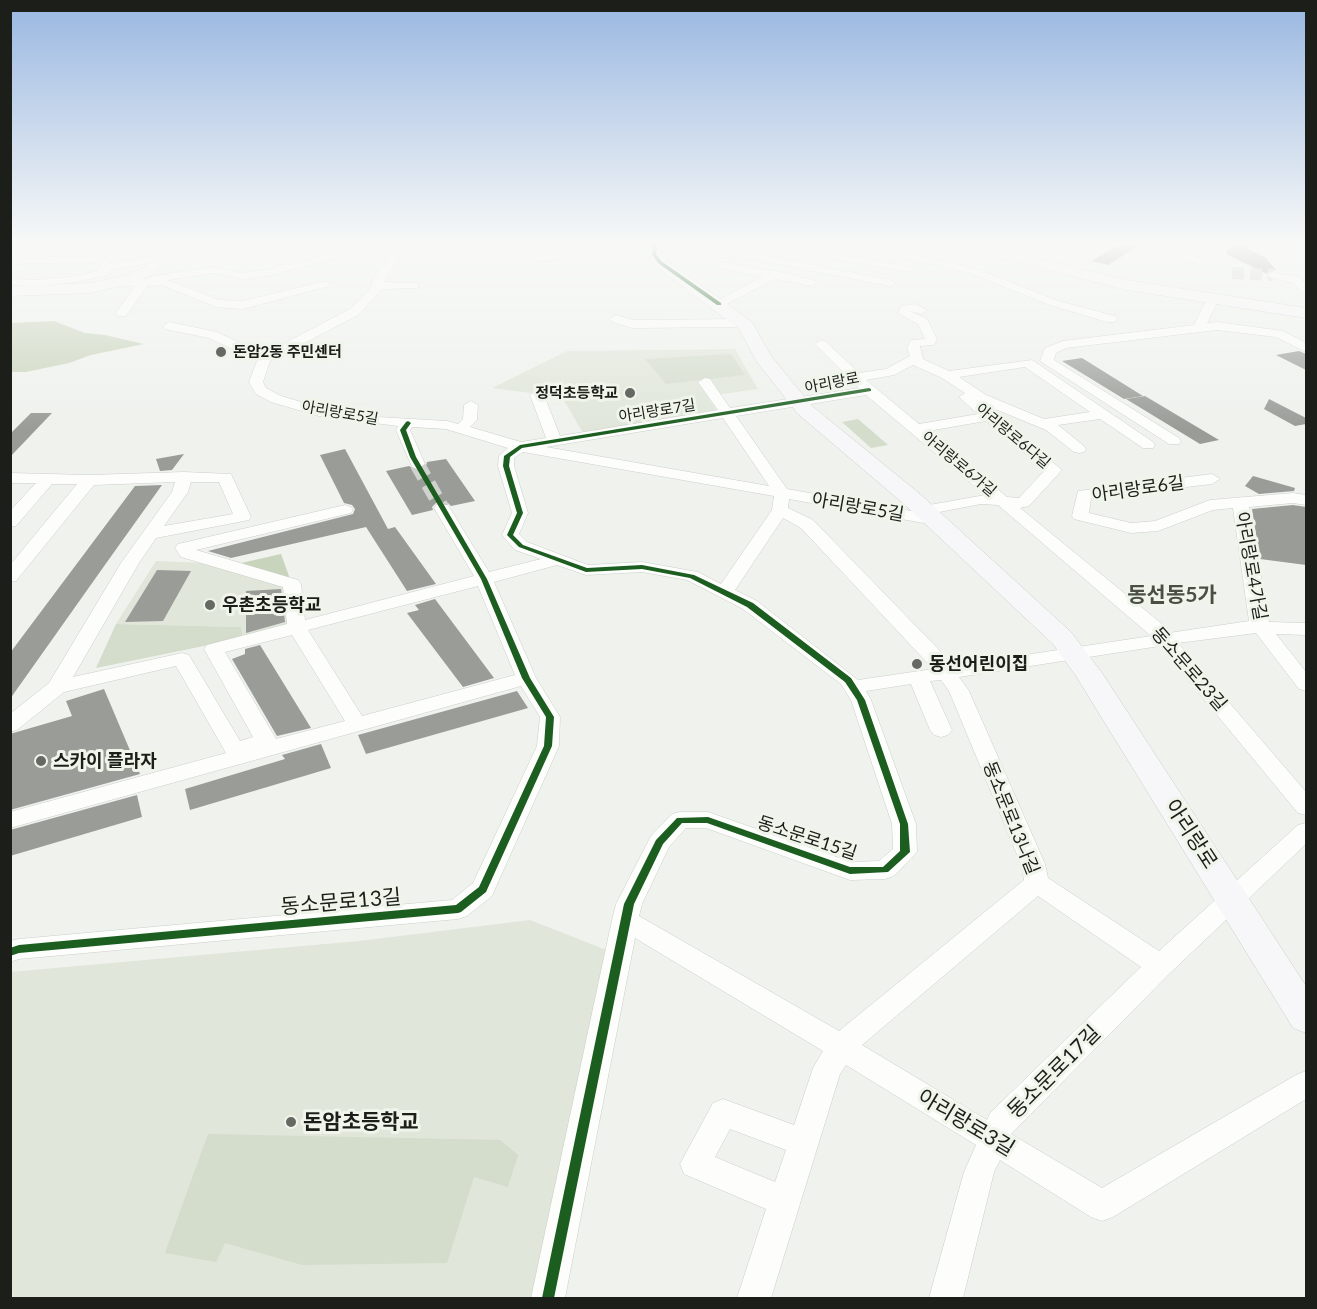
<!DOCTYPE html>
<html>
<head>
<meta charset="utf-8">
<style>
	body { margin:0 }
	#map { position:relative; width:1317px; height:1309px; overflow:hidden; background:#eff2ed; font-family:Lato,sans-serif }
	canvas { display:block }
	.frame { position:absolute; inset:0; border:12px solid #1c1e1a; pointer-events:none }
</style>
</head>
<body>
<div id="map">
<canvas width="1317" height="1309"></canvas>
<div class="frame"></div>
</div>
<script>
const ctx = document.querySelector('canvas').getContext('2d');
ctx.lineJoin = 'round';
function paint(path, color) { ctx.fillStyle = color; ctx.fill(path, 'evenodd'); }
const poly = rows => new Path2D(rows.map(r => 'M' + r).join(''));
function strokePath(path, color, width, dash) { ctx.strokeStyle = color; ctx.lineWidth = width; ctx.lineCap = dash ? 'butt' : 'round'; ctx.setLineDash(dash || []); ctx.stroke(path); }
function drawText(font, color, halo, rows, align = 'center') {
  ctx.font = font + ' Lato,"Noto Sans KR",sans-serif'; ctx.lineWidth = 6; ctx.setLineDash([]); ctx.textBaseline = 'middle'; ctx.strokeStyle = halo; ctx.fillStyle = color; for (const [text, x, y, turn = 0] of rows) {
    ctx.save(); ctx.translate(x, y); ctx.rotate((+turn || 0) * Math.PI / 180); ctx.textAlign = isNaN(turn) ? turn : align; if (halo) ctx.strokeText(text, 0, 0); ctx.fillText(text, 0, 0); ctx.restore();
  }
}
paint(poly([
	[735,349,758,389,708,396,718,412,583,433,562,397,492,388,567,351],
	[156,561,206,563,289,586,294,627,243,638,241,627,116,624],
	[530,920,609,951,533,1298,13,1298,10,1272,10,972,359,941]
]), '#e0e6da');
paint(poly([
	[731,354,745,375,666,384,645,359],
	[858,419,888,445,871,448,842,422],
	[116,624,241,627,243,638,96,668],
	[208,1134,500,1140,518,1155,508,1187,474,1177,447,1263,302,1265,225,1243,216,1262,165,1253]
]), '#d4dccc');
paint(poly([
	[54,321,85,333,105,335,144,344,91,355,69,363,26,372,11,372,11,323],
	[281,554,290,579,237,564]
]), '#c9d4bd');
paint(poly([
	[1118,245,1140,245,1108,265,1091,261],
	[1230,245,1250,245,1248,249,1265,257,1276,270,1268,271,1267,274,1226,254],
	[1299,351,1306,354,1306,370,1276,355],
	[1082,358,1143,396,1124,399,1062,361],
	[1145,396,1219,440,1200,444,1126,399],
	[1269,399,1306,418,1306,424,1295,426,1264,409],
	[31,413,52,413,10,457,10,434],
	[345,449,388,529,395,527,436,584,407,591,366,527,231,558,208,551,353,514,355,509,352,505,344,503,320,455],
	[184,454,172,470,160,471,156,459],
	[446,459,475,501,451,506,448,503,436,503,432,507,433,510,412,515,386,471,409,466,418,471,426,466,427,462],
	[1253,476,1295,488,1294,491,1259,494,1245,486],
	[162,485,107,562,10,699,10,653,135,486],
	[1293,505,1306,507,1306,565,1260,559,1252,509],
	[157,570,191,571,163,621,125,622],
	[281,589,285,622,246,633,246,591],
	[435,599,494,678,463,687,407,613,419,610,415,605],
	[260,645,311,728,277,736,232,659,245,654,245,649],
	[104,689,140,774,10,810,10,734,72,716,66,701],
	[517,691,528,708,366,754,358,735],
	[321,744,331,768,190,810,185,789,285,759,282,755],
	[137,795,142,817,10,856,10,830]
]), '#999c97');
strokePath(poly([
	[1232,273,1273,275]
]), '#cfd2cd', 12, [12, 6]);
strokePath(poly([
	[417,464,442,508]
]), '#cfd2cd', 15, [15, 8]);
const street = poly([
	[175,245,200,245,195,248,179,249,175,248,175,245],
	[356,245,368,245,356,253,268,276,242,279,215,273,168,280,219,300,243,301,325,281,331,284,329,286,243,309,216,307,162,285,147,286,126,316,118,316,116,313,135,286,114,285,114,281,147,279,153,276,215,267,242,273,266,270,281,265,296,264,356,245],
	[396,245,406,245,384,282,414,283,418,284,418,288,382,289,358,315,270,361,263,382,266,388,281,396,321,408,378,417,447,421,458,424,463,419,464,405,471,401,478,405,477,420,470,427,521,442,546,438,530,395,537,391,544,395,560,436,718,410,698,382,705,378,710,379,730,408,859,388,815,344,821,340,825,341,859,373,886,369,910,356,907,348,911,340,925,339,918,324,898,313,901,306,915,304,927,310,921,314,910,311,927,319,937,339,934,345,920,346,923,359,949,371,1032,360,1153,442,1155,445,1153,448,1143,448,1100,419,1058,425,1084,446,1086,449,1084,452,1079,453,1074,452,1046,430,983,404,1062,470,1029,506,1020,508,1162,624,1169,633,1249,621,1233,508,1213,510,1158,531,1131,533,1074,519,1072,516,1078,491,1212,474,1220,479,1212,484,1091,498,1089,513,1131,523,1155,521,1210,500,1293,493,1306,495,1306,505,1293,503,1249,507,1269,622,1306,623,1306,635,1276,634,1306,672,1306,691,1299,689,1256,633,1178,643,1306,792,1306,815,1298,813,1160,646,959,677,969,691,1045,864,1048,878,1159,951,1298,825,1306,823,1306,844,1169,974,1011,1134,1102,1188,1296,1075,1306,1071,1306,1099,1113,1217,1102,1221,1091,1217,1000,1160,994,1172,963,1298,929,1298,964,1172,976,1145,846,1065,840,1074,771,1298,737,1298,766,1209,684,1174,680,1164,713,1103,723,1099,794,1125,813,1068,823,1051,635,938,565,1298,531,1298,612,920,616,904,651,836,672,814,680,812,708,812,851,862,879,861,893,849,892,824,851,700,841,684,743,609,687,580,642,572,586,575,557,565,494,582,536,678,560,717,559,746,495,889,492,896,467,916,458,919,19,959,10,962,10,941,19,939,452,900,473,883,537,746,540,717,521,686,10,828,10,812,226,753,176,666,64,692,17,730,10,732,10,714,49,683,121,563,172,492,175,482,94,485,16,581,10,582,10,565,77,484,52,484,16,526,10,527,10,511,36,483,10,483,10,473,89,475,184,472,231,474,251,517,249,520,156,538,139,563,73,677,182,653,189,655,240,741,253,737,204,649,207,645,287,624,283,587,181,557,175,548,178,544,345,505,351,507,353,510,351,513,196,550,298,580,301,584,305,620,474,576,434,508,436,505,448,505,489,572,541,559,515,550,502,535,512,513,498,466,499,456,508,448,446,429,412,427,410,430,425,464,417,469,412,467,396,430,398,426,319,416,271,402,256,394,249,382,257,361,209,338,165,329,163,326,169,322,217,332,264,354,350,309,370,290,373,279,396,245],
	[913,365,942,378,965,393,959,397,978,414,919,424,866,380,894,375,913,365],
	[1025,367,1090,412,1044,419,986,395,959,377,1025,367],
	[866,395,985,495,918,507,917,512,787,489,736,416,866,395],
	[723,418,769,486,546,447,723,418],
	[986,421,1045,470,1019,498,1007,497,928,431,986,421],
	[523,452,774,496,772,510,721,584,698,572,642,562,588,565,527,542,519,534,528,513,514,466,514,458,523,452],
	[191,482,219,482,233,514,164,526,188,492,191,482],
	[789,499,935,525,943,520,941,516,929,514,981,504,998,505,1151,636,952,666,942,653,813,520,788,508,789,499],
	[783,518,801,528,933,669,858,680,757,601,735,590,783,518],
	[478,586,515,675,362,716,308,630,478,586],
	[292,635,345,721,276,739,225,652,292,635],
	[941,680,949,691,1021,864,1024,880,839,1031,639,916,642,904,669,847,686,828,706,828,850,880,885,879,894,876,917,852,916,824,871,700,866,691,911,684,930,730,934,735,941,737,948,735,952,730,930,681,941,680],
	[1038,896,1141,967,990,1113,987,1120,862,1045,1038,896],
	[730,1129,786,1150,775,1182,715,1157,730,1129],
	[658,245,658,249,654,250,592,254,537,262,532,259,537,256,592,248,658,245],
	[699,245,713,245,890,280,896,283,890,286,703,250,699,249,699,245],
	[764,245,786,245,908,266,913,269,908,272,769,248,764,245],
	[853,245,891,248,980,270,1058,301,1115,316,1117,319,1115,322,1107,322,1050,305,972,274,853,245],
	[1164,245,1176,245,1210,263,1205,266,1188,261,1164,245],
	[164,255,168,256,168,260,113,269,104,276,76,282,37,286,10,285,10,279,37,280,76,276,97,271,102,267,98,262,10,264,10,258,101,256,110,263,164,255],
	[720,262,776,271,816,281,818,283,812,286,775,279,719,308,713,304,715,302,762,277,716,267,715,265,720,262],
	[1273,272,1301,278,1306,284,1306,293,1302,292,1293,283,1269,277,1269,273,1273,272],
	[1213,296,1219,299,1207,323,1217,322,1283,331,1306,343,1306,352,1276,337,1217,330,1066,348,1056,353,1054,360,1179,438,1181,441,1179,444,1169,444,1040,361,1045,348,1063,341,1194,325,1207,299,1213,296],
	[616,315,633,320,744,319,750,323,744,327,632,328,612,322,610,319,616,315]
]);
const secondary = poly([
	[173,245,189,245,151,275,134,283,90,293,10,296,10,286,90,283,124,276,141,269,173,245],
	[648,245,662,245,661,254,665,259,752,322,771,356,812,406,920,494,1071,632,1102,673,1306,986,1306,1033,1293,1028,1076,676,1053,644,904,504,798,414,757,362,739,329,654,265,647,254,648,245],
	[959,245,983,245,1127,280,1306,308,1306,318,1127,290,961,248,959,245]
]);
strokePath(street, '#cbcec9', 1);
strokePath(secondary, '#cbcec9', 1);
paint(street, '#fdfdfc');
paint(secondary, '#f7f6f8');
paint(poly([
	[653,245,657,245,656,254,661,261,721,303,721,305,717,305,658,263,652,254,653,245],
	[869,388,871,389,871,391,522,448,510,457,509,466,523,513,513,535,523,545,587,568,642,565,694,575,753,603,851,678,865,700,908,824,910,852,888,872,850,874,707,823,682,823,663,844,634,904,554,1298,542,1298,624,904,656,840,677,818,708,817,850,867,883,867,900,851,900,824,857,700,845,682,747,607,690,578,642,569,586,572,519,547,507,535,517,513,503,466,504,456,520,445,869,388],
	[408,421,411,423,406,430,416,457,487,579,530,678,554,717,552,746,486,892,461,912,458,913,19,953,10,956,10,948,19,945,456,905,479,887,544,746,546,717,522,678,481,579,410,457,400,430,406,422,408,421]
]), '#1b5e20');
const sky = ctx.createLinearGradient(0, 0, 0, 428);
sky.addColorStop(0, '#99b7e1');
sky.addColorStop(0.57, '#f8f9f7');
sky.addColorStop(1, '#f8f9f700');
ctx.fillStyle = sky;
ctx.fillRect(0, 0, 1317, 428);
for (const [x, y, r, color] of [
	[221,352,6,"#666864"],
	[630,393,6,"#666864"],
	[210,605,6,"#666864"],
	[917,664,6,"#666864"],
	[41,761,6,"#666864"],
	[291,1122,6,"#666864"]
]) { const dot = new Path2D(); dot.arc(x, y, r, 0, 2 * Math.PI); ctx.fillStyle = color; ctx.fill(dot); strokePath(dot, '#eff5ea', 2); }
drawText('bold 15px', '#1c1e1a', '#eff5ea', [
	["돈암2동 주민센터",233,352],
	["정덕초등학교",618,393,"right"]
], 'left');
drawText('15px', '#1c1e1a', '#eff5ea', [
	["아리랑로",832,383,-11],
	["아리랑로7길",657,411,-9],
	["아리랑로5길",340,413,10],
	["아리랑로6다길",1013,436,40],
	["아리랑로6가길",959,464,40]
]);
drawText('18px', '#1c1e1a', '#eff5ea', [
	["아리랑로6길",1138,489,-8],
	["아리랑로5길",858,507,10],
	["아리랑로4가길",1251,566,80],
	["동소문로23길",1189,669,49],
	["동소문로13나길",1011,818,68],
	["동소문로15길",807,838,18]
]);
drawText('bold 18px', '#1c1e1a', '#eff5ea', [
	["우촌초등학교",222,605],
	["동선어린이집",929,664],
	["스카이 플라자",53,761]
], 'left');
drawText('bold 21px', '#4a4e45', '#eff5ea', [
	["동선동5가",1172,595]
]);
drawText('21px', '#1c1e1a', '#eff5ea', [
	["아리랑로",1191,834,57],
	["동소문로13길",341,902,-5],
	["동소문로17길",1054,1072,-45],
	["아리랑로3길",966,1123,31]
]);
drawText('bold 21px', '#1c1e1a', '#eff5ea', [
	["돈암초등학교",303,1122]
], 'left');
</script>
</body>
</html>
